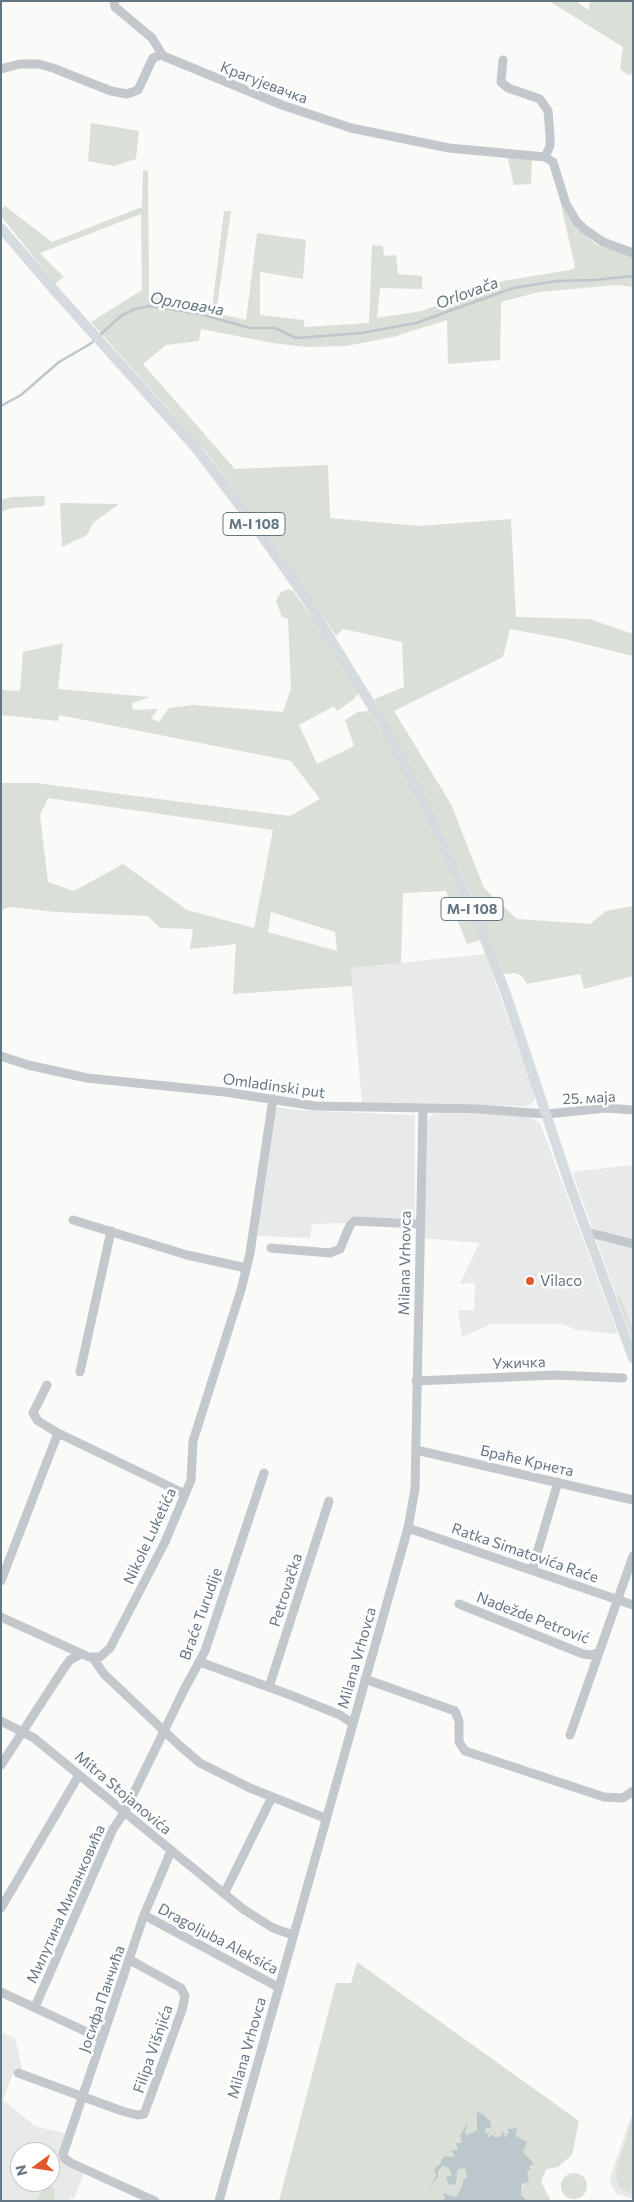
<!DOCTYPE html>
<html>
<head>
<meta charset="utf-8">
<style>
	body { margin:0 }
	#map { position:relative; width:634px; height:2202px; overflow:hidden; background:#fafaf8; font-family:Commissioner,sans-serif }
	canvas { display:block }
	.frame { position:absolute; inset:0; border:2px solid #657683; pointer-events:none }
	.north { position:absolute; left:10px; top:2142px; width:50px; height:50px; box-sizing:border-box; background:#fff; border:1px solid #c1c8cd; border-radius:50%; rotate:256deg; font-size:14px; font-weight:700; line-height:20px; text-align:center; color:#657683 }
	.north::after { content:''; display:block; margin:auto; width:18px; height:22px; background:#e4572e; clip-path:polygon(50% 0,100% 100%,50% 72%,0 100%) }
</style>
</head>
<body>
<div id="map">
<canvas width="634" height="2202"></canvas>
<div class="frame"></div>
<div class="north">N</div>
</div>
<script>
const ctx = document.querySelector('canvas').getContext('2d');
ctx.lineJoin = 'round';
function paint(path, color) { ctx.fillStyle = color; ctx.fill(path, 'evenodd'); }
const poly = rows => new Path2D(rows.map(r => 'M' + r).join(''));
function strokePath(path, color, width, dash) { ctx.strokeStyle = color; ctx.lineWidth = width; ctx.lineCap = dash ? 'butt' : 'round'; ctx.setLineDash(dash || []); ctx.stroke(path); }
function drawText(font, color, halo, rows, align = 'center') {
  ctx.font = font + ' Commissioner,sans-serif'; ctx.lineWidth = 5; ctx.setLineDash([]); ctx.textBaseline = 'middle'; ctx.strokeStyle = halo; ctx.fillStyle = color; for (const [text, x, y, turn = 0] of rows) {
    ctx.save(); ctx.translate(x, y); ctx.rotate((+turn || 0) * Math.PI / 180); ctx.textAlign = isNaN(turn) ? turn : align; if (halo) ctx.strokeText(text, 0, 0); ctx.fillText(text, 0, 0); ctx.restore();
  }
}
paint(poly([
	[485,954,534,1090,535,1098,532,1104,525,1106,362,1103,350,968],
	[276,1107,296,1110,415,1115,415,1219,353,1217,349,1218,346,1223,312,1224,310,1238,257,1236],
	[434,1113,521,1115,529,1117,540,1123,618,1334,576,1330,563,1324,492,1324,462,1337,458,1310,474,1310,475,1283,460,1284,479,1243,423,1238,425,1127,429,1118],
	[633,1165,633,1342,572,1172],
	[1,2032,15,2038,23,2072,15,2068,3,2100,35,2126,67,2134,61,2153,84,2173,74,2199,71,2197,70,2201,1,2201],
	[20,2152,50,2152,50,2182,20,2182],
	[633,2111,633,2199,617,2194,610,2183,611,2175]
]), '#e8e9e9');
paint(poly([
	[549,1,576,1,588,10,591,1,633,1,633,74,628,75,620,69,623,47],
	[91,123,139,131,136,159,114,166,88,161],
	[507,156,532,158,531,184,514,185],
	[143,170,148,171,149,296,212,309,224,211,231,211,216,313,246,320,257,233,306,240,303,279,260,272,260,315,304,320,304,327,369,323,372,245,383,246,384,256,396,255,398,274,422,276,422,289,380,288,377,318,422,311,503,281,570,270,575,267,561,205,577,229,597,245,633,257,633,287,617,285,539,292,501,302,500,360,448,364,447,320,393,337,346,346,306,347,273,343,201,329,199,341,166,345,143,364,235,469,328,465,330,518,420,526,511,519,516,617,589,619,633,634,633,656,569,640,510,629,503,657,394,711,451,804,484,888,517,919,590,924,606,911,633,906,633,976,584,989,580,974,527,984,522,976,515,973,504,974,477,907,438,823,374,699,404,687,402,642,343,629,336,636,270,538,206,452,91,322,142,290,141,214,40,253,64,277,55,284,1,216,1,211,5,206,52,242,142,207],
	[45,496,44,506,12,508,1,512,1,500,12,497],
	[60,503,119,504,93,523,87,535,62,547],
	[289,589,294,592,322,633,359,693,353,700,337,711,334,706,299,725,317,764,354,746,345,720,358,712,369,711,393,752,424,815,481,940,467,944,446,891,403,893,401,963,351,968,352,986,233,994,236,944,190,949,193,929,160,928,148,916,56,912,11,907,1,910,1,783,36,783,290,816,320,799,291,761,59,715,58,721,1,715,1,690,20,691,23,652,63,643,58,689,150,697,132,703,133,710,158,709,151,718,159,722,169,708,193,705,283,712,291,688,288,619,282,617,276,601,281,592],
	[48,798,273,830,254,928,187,910,123,864,74,891,48,882,40,815],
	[271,912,335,932,337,951,268,932],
	[616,1295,620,1296,633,1331,633,1341],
	[357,1962,579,2121,572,2155,558,2167,546,2169,541,2182,551,2201,525,2201,525,2198,520,2196,527,2171,531,2170,516,2136,517,2128,507,2129,509,2132,505,2138,502,2131,501,2136,495,2137,492,2134,489,2138,487,2136,489,2134,485,2133,486,2127,491,2128,478,2112,477,2130,467,2135,465,2132,466,2124,462,2144,455,2144,458,2150,452,2150,456,2158,434,2169,436,2176,431,2184,438,2177,437,2172,443,2166,448,2168,452,2175,449,2185,457,2170,465,2168,467,2178,463,2179,462,2187,456,2198,442,2193,445,2198,442,2201,279,2201,336,1983,351,1983],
	[633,2116,633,2185,630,2194,619,2187,615,2175],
	'561 2186a13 13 0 1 1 26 0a13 13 0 1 1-26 0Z',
	[47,2185,55,2189,54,2201,35,2201]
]), '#dadfd7');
paint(poly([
	[477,2112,483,2114,490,2121,491,2128,486,2128,485,2133,490,2133,487,2136,489,2137,492,2134,495,2137,501,2136,502,2130,505,2137,509,2132,507,2129,517,2128,516,2136,527,2142,523,2152,534,2164,529,2166,531,2170,527,2171,529,2182,522,2184,521,2196,525,2198,525,2201,442,2201,445,2198,442,2193,456,2197,462,2187,463,2179,467,2178,465,2168,457,2170,456,2184,449,2185,446,2177,452,2175,448,2168,443,2166,438,2171,438,2177,429,2187,436,2176,434,2169,441,2163,441,2160,445,2156,455,2157,451,2150,458,2150,455,2143,462,2143,460,2136,468,2122,465,2132,467,2135,477,2130]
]), '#bbc7cb');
strokePath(poly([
	[100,335,122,315,135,309,150,306,200,314,250,328,275,328,296,338,362,333,416,323,513,288,557,281,594,280,633,276],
	[1,406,21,395,59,362,90,344,96,339]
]), '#bbc7cb', 2.5);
strokePath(poly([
	[114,1,115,7,152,38,163,56],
	[503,60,501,82,508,88,540,99,548,111,550,135,550,146,545,157],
	[1,69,20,64,39,64,53,68,111,91,127,94,138,90,153,58,161,55,282,105,351,128,449,148,545,157,553,162,566,204,577,222,584,229,603,242,633,253],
	[1,1056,28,1065,87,1078,225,1092,315,1106,478,1109,547,1114,606,1108,633,1110],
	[73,1220,187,1255,246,1268],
	[587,1232,633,1244],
	[271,1248,330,1253,340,1249,350,1225,354,1221,419,1224],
	[80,1372,111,1231],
	[416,1381,556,1375,623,1378],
	[47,1385,33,1413,38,1421,58,1433,185,1494],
	[416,1450,633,1500],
	[408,1528,633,1605],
	[532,1570,558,1482],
	[1,1581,58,1433],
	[459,1604,583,1654,591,1655,597,1653],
	[1,1617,89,1657,100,1657,110,1648,165,1542,191,1480,193,1441,241,1290,250,1253,273,1099],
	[93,1658,104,1674,179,1745,200,1763,250,1788,325,1818],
	[200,1662,293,1696,340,1715,352,1723],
	[365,1679,455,1711,459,1721,459,1742,465,1751,604,1797,623,1798,633,1791],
	[269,1687,329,1501],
	[1,1721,34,1738,243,1909,273,1928,293,1935],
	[570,1735,633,1556],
	[1,1765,64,1668,70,1660,81,1654],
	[224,1894,272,1797],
	[1,1908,79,1775],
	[144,1915,278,1987],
	[1,1992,102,2039],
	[35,2007,113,1829,124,1813,185,1688,205,1651,264,1473],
	[18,2073,122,2111,137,2115,144,2114,182,2010,185,1996,181,1988,130,1960],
	[155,2201,71,2163,64,2158,63,2154,144,1915,171,1851],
	[219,2201,408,1528,415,1489,423,1109]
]), '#c3c8cc', 9);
strokePath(poly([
	[1,228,54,290,195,447,250,519,303,594,384,726,427,810,481,929,506,994,569,1183,633,1358]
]), '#d6dbdf', 10);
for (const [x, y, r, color] of [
	[530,1281,5,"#e4572e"]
]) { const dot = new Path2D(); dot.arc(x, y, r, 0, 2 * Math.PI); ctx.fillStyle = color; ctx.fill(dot); strokePath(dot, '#fff', 2); }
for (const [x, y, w] of [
	[254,524,62],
	[472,909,62]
]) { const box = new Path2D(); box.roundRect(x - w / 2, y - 11.5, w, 23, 4); ctx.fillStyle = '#fff'; ctx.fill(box); strokePath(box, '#657683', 1); }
drawText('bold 14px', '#657683', null, [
	["M-I 108",254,524],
	["M-I 108",472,909]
]);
drawText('15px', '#657683', '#fff', [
	["Крагујевачка",264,83,21],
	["Omladinski put",274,1086,8],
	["25. маја",589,1098,-3],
	["Milana Vrhovca",405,1263,-89],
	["Ужичка",519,1363,-2],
	["Браће Крнета",527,1461,13],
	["Nikole Luketića",150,1536,-65],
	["Ratka Simatovića Raće",525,1553,19],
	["Petrovačka",286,1590,-72],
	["Braće Turudije",201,1614,-70],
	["Nadežde Petrović",533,1618,21],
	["Milana Vrhovca",357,1658,-74],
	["Mitra Stojanovića",123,1793,40],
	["Милутина Миланковића",66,1904,-66],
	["Dragoljuba Aleksića",218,1939,28],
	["Јосифа Панчића",102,1999,-71],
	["Milana Vrhovca",247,2048,-74],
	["Filipa Višnjića",153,2049,-71]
]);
drawText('15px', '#657683', '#fff', [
	["Vilaco",540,1281]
], 'left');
drawText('italic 16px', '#60757c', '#fff', [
	["Orlovača",467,293,-20],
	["Орловача",187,304,10]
]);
</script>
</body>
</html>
